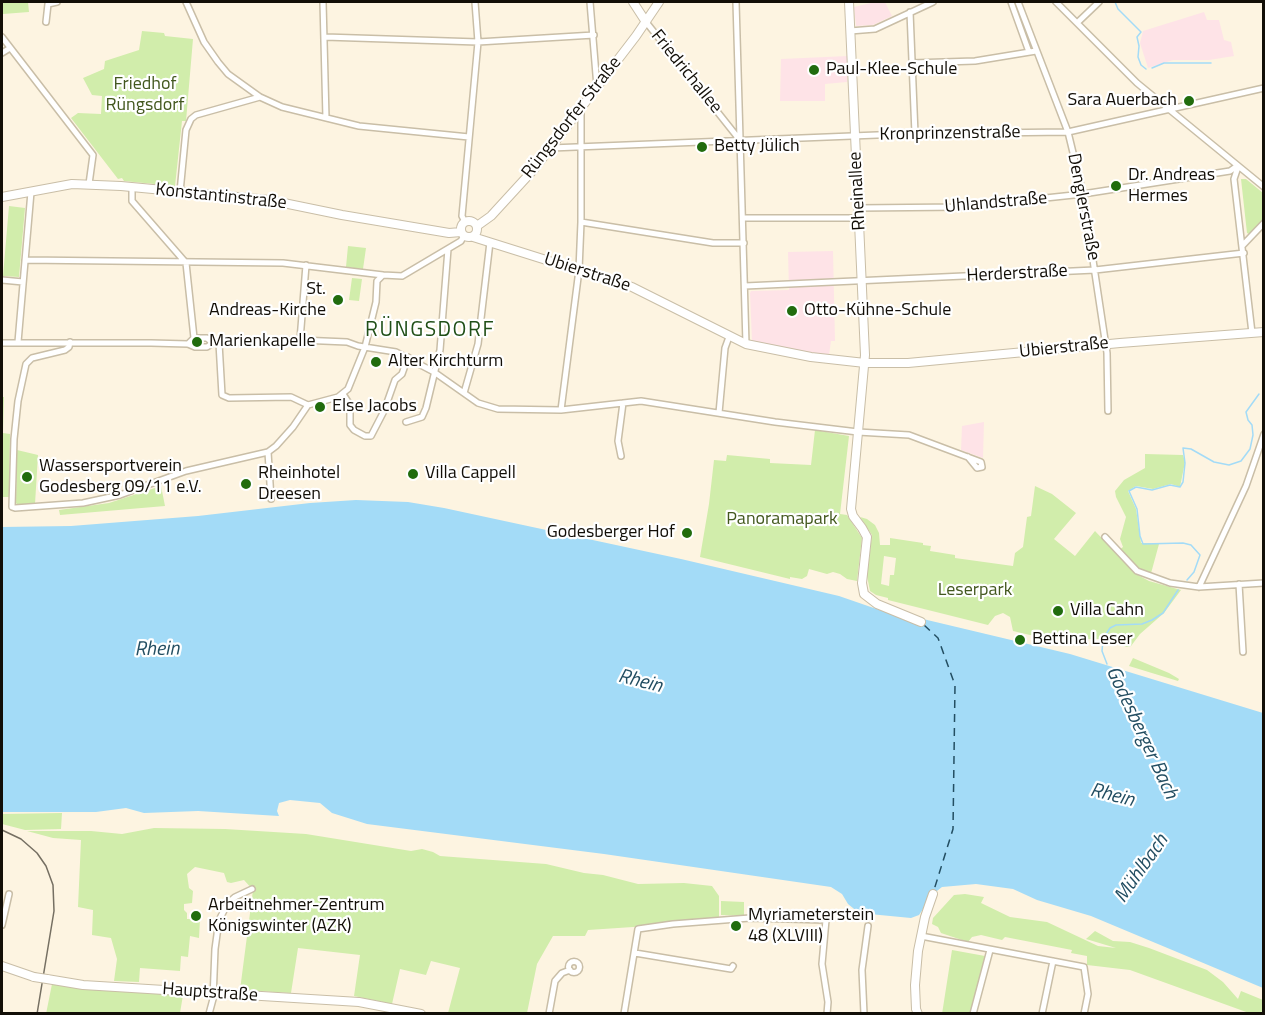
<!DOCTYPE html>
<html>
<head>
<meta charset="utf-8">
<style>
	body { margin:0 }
	#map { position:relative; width:1265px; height:1015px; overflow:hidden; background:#fdf4e1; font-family:"Titillium Web",sans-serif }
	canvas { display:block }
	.frame { position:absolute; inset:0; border:3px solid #120e07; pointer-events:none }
</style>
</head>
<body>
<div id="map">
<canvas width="1265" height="1015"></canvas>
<div class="frame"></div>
</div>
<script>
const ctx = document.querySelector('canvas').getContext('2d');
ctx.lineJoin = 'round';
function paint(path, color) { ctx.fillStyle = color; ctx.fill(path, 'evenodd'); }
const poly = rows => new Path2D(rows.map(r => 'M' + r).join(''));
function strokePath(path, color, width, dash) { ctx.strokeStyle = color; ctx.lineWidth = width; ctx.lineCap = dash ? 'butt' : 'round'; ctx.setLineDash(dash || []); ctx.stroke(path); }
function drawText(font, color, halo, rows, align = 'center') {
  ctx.font = font + ' "Titillium Web",sans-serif'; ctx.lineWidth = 4.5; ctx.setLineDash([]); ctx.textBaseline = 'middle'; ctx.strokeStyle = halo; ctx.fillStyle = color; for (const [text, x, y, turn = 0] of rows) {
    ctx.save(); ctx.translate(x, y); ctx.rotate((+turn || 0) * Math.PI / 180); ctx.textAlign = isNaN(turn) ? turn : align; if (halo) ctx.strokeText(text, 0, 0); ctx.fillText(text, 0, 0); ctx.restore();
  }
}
paint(poly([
	[871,2,885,2,892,16,873,25,856,26,854,7,871,3],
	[1204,12,1207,20,1219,20,1224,40,1231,42,1234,56,1209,60,1173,60,1148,68,1140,43,1143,31],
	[848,56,847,82,825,84,825,101,780,101,781,59],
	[833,251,835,341,831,341,829,355,797,352,752,342,750,293,751,291,789,290,788,252],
	[984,422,983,458,961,450,962,426]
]), '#fee3e7');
paint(poly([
	[2,2,28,2,29,12,3,14],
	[142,31,164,33,165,36,193,39,186,121,182,121,175,186,124,181,122,178,118,179,71,118,78,113,101,114,102,96,92,95,83,78,104,69,105,61,139,50],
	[1241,179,1246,179,1263,193,1263,220,1249,234,1247,233],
	[9,206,25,208,19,277,3,276],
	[348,246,366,248,363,269,346,267],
	[352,278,362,279,359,301,349,300],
	[2,397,4,397,3,433,10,434,9,497,2,497],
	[815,430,849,436,840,514,847,515,862,538,857,581,847,579,840,574,833,572,827,574,809,569,807,576,802,579,790,577,790,579,700,557,709,504,714,460,726,461,727,455,770,459,770,463,811,465],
	[17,450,38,455,35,504,18,505,16,503],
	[1145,454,1183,455,1185,462,1180,487,1171,484,1153,489,1136,486,1128,491,1136,509,1141,543,1159,544,1150,577,1139,572,1119,550,1123,547,1120,539,1126,517,1116,497,1115,491,1124,480,1145,468],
	[161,486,165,506,60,515,59,510,109,503],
	[1035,486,1052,494,1076,513,1054,539,1075,556,1095,531,1136,574,1149,581,1181,590,1164,613,1140,634,1131,646,1127,647,1100,637,1099,639,1073,639,1030,635,1013,631,1010,617,1003,613,995,616,988,625,888,600,888,598,876,595,870,591,867,576,872,535,860,517,867,519,875,525,879,533,880,545,890,545,890,538,923,543,923,545,931,546,930,551,955,555,955,558,1013,566,1015,553,1023,547,1027,517,1031,516],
	[884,556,896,558,894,575,890,575,889,586,881,584],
	[1133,658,1169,673,1179,679,1178,681,1129,666],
	[62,813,61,829,25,830,2,824,2,814],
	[154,828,225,829,306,834,411,851,422,849,433,852,440,856,546,864,584,873,603,875,638,884,684,883,712,886,719,896,719,919,683,920,648,926,588,930,585,936,553,936,537,964,527,1013,448,1013,460,968,431,961,426,975,400,969,392,1004,354,996,360,955,298,948,291,993,240,990,253,890,244,880,231,883,227,882,224,873,195,867,187,874,189,888,193,891,192,903,184,904,184,910,187,913,187,919,200,919,199,938,190,936,188,957,181,956,180,971,140,968,139,982,114,981,117,959,111,938,92,935,93,910,78,907,81,840,53,838,27,831,91,831,122,834],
	[965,894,984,897,981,903,1010,917,1047,922,1098,946,1116,948,1086,939,1095,931,1113,941,1130,942,1149,948,1207,970,1223,982,1238,999,1241,991,1263,1000,1263,1013,1249,1013,1130,970,1087,965,1087,956,1071,953,1072,950,1005,937,1002,940,981,935,972,937,968,942,941,933,938,927,932,924,933,918,954,895],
	[721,901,744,902,744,916,721,915],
	[952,950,985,956,971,1013,942,1014],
	[52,984,79,988,183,995,180,1013,46,1014]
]), '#d1edab');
paint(poly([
	[356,500,408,502,444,508,681,559,839,596,920,624,923,619,1070,654,1263,713,1263,988,1091,916,1037,900,1013,889,976,884,942,887,933,894,919,915,911,918,859,913,848,904,842,894,831,887,604,854,367,824,332,813,320,803,290,800,279,803,277,811,279,816,198,811,144,813,126,808,96,812,2,812,2,527,71,526,198,516,310,503]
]), '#a3dbf7');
strokePath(poly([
	[1115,2,1118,9,1141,32,1137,37,1139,46,1138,57,1141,65,1146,69],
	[1152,68,1164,63,1211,63],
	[1187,580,1194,572,1200,555,1191,545,1183,543,1143,544,1140,536,1137,509,1129,491,1136,487,1152,490,1170,485,1180,487,1183,482,1185,463,1183,448,1191,449,1214,462,1229,465,1241,461,1250,449,1253,435,1252,425,1248,420,1246,412,1259,394],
	[1107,664,1102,651,1103,639,1110,628,1116,625,1142,624,1152,620,1163,613,1178,590]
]), '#a3dbf7', 1.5);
strokePath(poly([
	[924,625,938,638,955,685,953,829,934,890]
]), '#234e62', 1.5, [8, 6]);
const street = poly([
	[186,2,204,42,218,62,228,74,260,97,282,107,359,126,469,137],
	[323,2,326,118],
	[590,2,597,87],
	[736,2,746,344],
	[1011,2,1029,52],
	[1018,2,1068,132,1083,194,1107,353,1108,411],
	[1056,2,1137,83,1264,187],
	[910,12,915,134],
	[46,22,48,4,57,2],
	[646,22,739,139],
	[1077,23,1099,2],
	[850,31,875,29,933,2],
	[2,37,93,155,89,184],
	[325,37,478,42,594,35],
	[2,53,10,48],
	[912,63,975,61,1036,51],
	[551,148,902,134,1068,132,1264,88],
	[1238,167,1234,179,1252,333],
	[132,187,132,201,186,263,194,338],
	[180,192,186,130,191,119,196,115,260,97],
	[858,208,961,207,1083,194,1230,171,1237,166],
	[743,218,859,218],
	[465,222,462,216,478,42,475,2],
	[581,222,713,243,744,243],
	[1243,245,1264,223],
	[25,260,283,263,383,275],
	[2,280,23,282],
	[745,286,1095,270,1244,253],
	[300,340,306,265],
	[18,342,31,192],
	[70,342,69,347,65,350,32,358,26,364,18,401,14,439,12,507,15,508,83,503,120,495,186,471,268,452,276,446,293,427,308,405,338,397,348,389,365,347,376,302,377,281,383,275,402,276,461,241,464,235],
	[2,343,151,343,188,344,195,347,207,347,213,343,207,338,194,338,188,344],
	[213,343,300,340,347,342,358,346,396,352,434,372,478,403,498,409,561,410,641,401,775,422,858,432,909,435,981,462,982,467,977,468,968,457],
	[219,343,222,395,229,398,291,397,308,405],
	[464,393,478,344,490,242],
	[343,394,350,405,350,425,354,430,365,436,371,436,384,411,395,380,402,374,408,357],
	[561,410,579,270,581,222,581,109],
	[719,413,725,348,729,337],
	[406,422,422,417,426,408,440,350,448,249],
	[268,452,271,499],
	[621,456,618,441,623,403],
	[1105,537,1137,571,1170,583,1199,587,1264,583],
	[1239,584,1243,652],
	[1199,587,1246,486,1264,434],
	[2,925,9,894],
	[921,936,1084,967,1088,994,1084,1014],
	[635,953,731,969,733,966],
	'568.5 967a5.5 5.5 0 1 1 11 0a5.5 5.5 0 1 1-11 0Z',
	[209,1014,213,999,215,949,219,920,228,903,235,897,252,889],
	[549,1014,555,981,562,973,570,970],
	[624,1014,638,929,673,924,750,918,826,920,822,964,828,1002,827,1014],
	[864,1014,862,970,868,926],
	[973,1014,990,950],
	[1042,1014,1053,961]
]);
const secondary = poly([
	[633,2,646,22],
	[849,2,865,355,851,509,853,516,862,528,867,537,862,583,864,594,877,604,921,622],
	[2,197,72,184,121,186,269,200,342,215,449,233,461,232],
	'461 229a8 8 0 1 1 16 0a8 8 0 1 1-16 0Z',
	[477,226,491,216,535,168,636,36,659,2],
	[473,237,632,287,746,344,811,357,865,363,908,363,1120,343,1264,332],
	[2,966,34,977],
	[47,979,83,985,359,1002,421,1014],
	[918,1014,916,1009,915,985,918,951,925,917,933,894]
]);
strokePath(street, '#c9bea7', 8);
strokePath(secondary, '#c9bea7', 10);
strokePath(street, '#fff', 5);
strokePath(secondary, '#fff', 8);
strokePath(poly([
	[2,830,21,839,37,853,46,866,53,885,54,911,37,1014]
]), '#756f62', 1.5);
const secondaryBridge = poly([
	[34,977,47,979]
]);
strokePath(secondaryBridge, '#c9bea7', 10, []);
strokePath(secondaryBridge, '#fff', 8);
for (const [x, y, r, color] of [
	[814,70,6,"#216c0e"],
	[1189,101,6,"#216c0e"],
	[702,147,6,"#216c0e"],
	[1116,186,6,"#216c0e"],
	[338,300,6,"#216c0e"],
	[792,311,6,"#216c0e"],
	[197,342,6,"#216c0e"],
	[376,362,6,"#216c0e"],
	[320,407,6,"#216c0e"],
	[413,474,6,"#216c0e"],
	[27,477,6,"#216c0e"],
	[246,484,6,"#216c0e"],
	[687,533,6,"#216c0e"],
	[1058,611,6,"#216c0e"],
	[1020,640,6,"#216c0e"],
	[196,916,6,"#216c0e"],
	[736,926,6,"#216c0e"]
]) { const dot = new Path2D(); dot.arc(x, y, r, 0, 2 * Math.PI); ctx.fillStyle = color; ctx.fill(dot); strokePath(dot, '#fff', 2); }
drawText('18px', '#120e07', '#fff', [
	["Paul-Klee-Schule",826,70],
	["Sara Auerbach",1177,101,"right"],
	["Betty Jülich",714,147],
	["Dr. Andreas",1128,176],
	["Hermes",1128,197],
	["St.",326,290,"right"],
	["Andreas-Kirche",326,311,"right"],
	["Otto-Kühne-Schule",804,311],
	["Marienkapelle",209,342],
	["Alter Kirchturm",388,362],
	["Else Jacobs",332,407],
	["Wassersportverein",39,467],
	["Godesberg 09/11 e.V.",39,488],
	["Rheinhotel",258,474],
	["Dreesen",258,495],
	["Villa Cappell",425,474],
	["Godesberger Hof",675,533,"right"],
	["Villa Cahn",1070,611],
	["Bettina Leser",1032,640],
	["Arbeitnehmer-Zentrum",208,906],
	["Königswinter (AZK)",208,927],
	["Myriameterstein",748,916],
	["48 (XLVIII)",748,937]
], 'left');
drawText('18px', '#120e07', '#fff', [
	["Friedrichallee",686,72,51],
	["Rüngsdorfer Straße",572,118,-52],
	["Kronprinzenstraße",950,134,-1],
	["Rheinallee",858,191,-93],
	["Konstantinstraße",221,197,6],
	["Uhlandstraße",996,203,-5],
	["Denglerstraße",1083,207,79],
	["Ubierstraße",587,273,18],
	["Herderstraße",1017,274,-3],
	["Ubierstraße",1064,348,-6],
	["Hauptstraße",210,993,4]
]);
drawText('18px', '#43581e', '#fff', [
	["Friedhof",145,85],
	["Rüngsdorf",145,106],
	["Panoramapark",782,520],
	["Leserpark",975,591]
]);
drawText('italic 20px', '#234e62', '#fff', [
	["Rhein",157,650,-1],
	["Rhein",640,682,14],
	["Godesberger Bach",1141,733,65],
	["Rhein",1112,796,14],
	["Mühlbach",1142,869,-55]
]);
ctx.letterSpacing = '1.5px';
drawText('21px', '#204f17', '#fff', [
	["RÜNGSDORF",430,331]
]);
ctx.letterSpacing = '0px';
</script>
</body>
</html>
